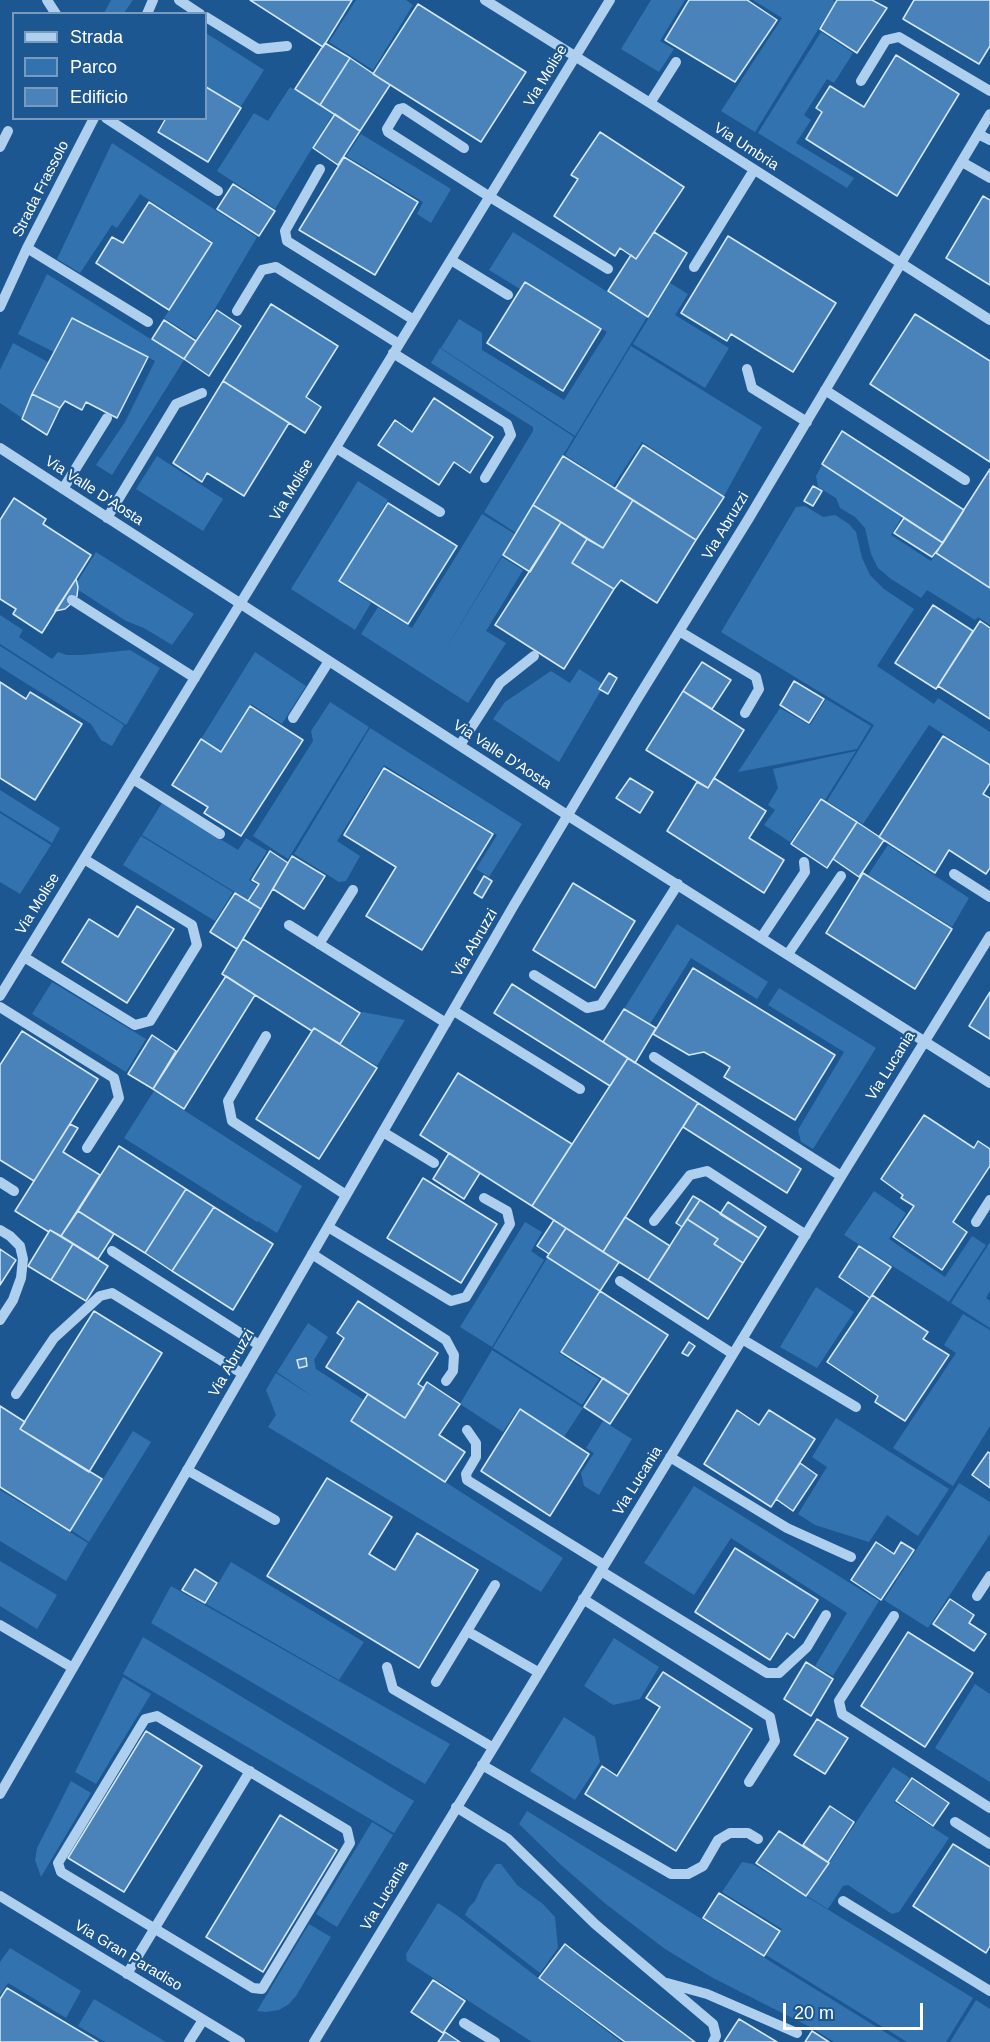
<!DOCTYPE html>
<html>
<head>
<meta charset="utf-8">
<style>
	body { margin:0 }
	#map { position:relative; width:990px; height:2042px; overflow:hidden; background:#1d5792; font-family:Helvetica,sans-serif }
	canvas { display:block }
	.legend { position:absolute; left:12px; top:12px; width:195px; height:108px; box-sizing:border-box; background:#1d5792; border:2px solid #779abe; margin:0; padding:8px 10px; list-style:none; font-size:18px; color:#fff }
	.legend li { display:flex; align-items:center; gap:12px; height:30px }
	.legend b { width:30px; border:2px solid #779abe }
	.scale { position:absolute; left:783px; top:2003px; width:140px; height:27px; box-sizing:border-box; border:3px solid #fff; border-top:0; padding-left:8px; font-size:18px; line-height:21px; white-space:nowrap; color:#fff; -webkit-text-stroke:4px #1d5792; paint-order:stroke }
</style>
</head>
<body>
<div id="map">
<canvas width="990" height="2042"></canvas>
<ul class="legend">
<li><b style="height:8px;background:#aecfee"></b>Strada</li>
<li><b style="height:16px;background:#3172af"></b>Parco</li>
<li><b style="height:16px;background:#4a83ba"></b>Edificio</li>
</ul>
<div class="scale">20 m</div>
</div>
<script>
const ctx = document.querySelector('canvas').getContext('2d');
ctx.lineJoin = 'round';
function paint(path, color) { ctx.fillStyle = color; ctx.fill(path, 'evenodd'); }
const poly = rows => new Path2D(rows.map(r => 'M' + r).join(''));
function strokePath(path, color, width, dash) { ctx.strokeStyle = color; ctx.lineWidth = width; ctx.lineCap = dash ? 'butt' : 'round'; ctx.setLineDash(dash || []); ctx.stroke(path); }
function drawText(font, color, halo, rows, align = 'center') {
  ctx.font = font + ' Helvetica,sans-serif'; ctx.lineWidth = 4.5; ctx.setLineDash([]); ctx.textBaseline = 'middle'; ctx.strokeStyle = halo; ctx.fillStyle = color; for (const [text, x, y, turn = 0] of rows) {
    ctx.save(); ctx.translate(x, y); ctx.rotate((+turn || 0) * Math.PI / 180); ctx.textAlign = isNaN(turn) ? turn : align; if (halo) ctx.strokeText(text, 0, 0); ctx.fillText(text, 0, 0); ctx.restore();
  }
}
paint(poly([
	[111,0,133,0,124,13,104,13],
	[356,0,406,0,413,5,373,70,329,42],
	[651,0,685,0,660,41,674,49,659,72,621,49],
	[753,0,833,0,835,2,755,132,721,111,782,18],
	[821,32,853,53,834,83,827,79,804,115,811,120,796,143,854,178,847,188,758,133],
	[206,33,264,70,240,108,206,87],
	[290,87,333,114,275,209,217,171,254,113,268,121],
	[361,134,451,189,431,223,417,214,423,202,346,156],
	[112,143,257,237,197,339,164,318,213,242,140,194,117,228,112,225,80,273,57,259],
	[513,232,647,317,575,436,441,348,459,319,482,333,482,350,564,400,607,332,525,281,520,289,489,270],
	[47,274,184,360,112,475,96,465,125,422,155,361,71,318,54,352,18,334],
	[670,283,688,294,675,315,729,348,705,388,633,344],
	[13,343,48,362,32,394,22,418,0,403,0,370],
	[631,346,762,427,724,496,642,442,613,486,565,455],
	[440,348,574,437,516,533,484,512,533,431,533,427,431,363],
	[157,456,223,499,203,531,136,489],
	[822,465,902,517,891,535,931,561,936,554,990,589,990,625,978,617,975,620,927,590,921,598,891,579,878,568,871,554,865,528,855,517,840,508,836,498,818,487,816,476],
	[358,481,388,500,338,582,371,603,355,630,291,589],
	[805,506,823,517,835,515,849,524,856,532,862,558,870,575,884,589,914,609,877,666,934,704,938,698,990,732,990,764,929,725,863,824,827,801,874,725,721,632,796,507],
	[482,514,515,534,443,653,502,557,523,570,486,631,506,643,468,703,361,634,378,607,412,628],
	[96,552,194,614,172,645,144,628,126,621,74,587],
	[0,615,23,630,19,637,52,659,58,652,67,655,82,655,130,650,160,668,126,725,0,644],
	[0,646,124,725,112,746,101,740,91,724,0,667],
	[255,652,306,686,282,724,251,704,220,751,201,739],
	[579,669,604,685,559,762,493,719,505,702,551,671,570,683],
	[826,699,871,726,857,749,738,772,780,708,810,725],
	[330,702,369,727,288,859,253,836,313,741,311,731],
	[370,728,522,824,489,877,476,869,497,835,384,765,337,841,360,856,346,881,339,882,294,854],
	[856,751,825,800,821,797,790,842,764,825,775,810,768,805,778,788,773,769],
	[0,790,60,828,52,843,0,811],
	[162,803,238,850,246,838,267,851,249,880,257,885,248,900,142,835],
	[0,813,51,845,20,894,0,882],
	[141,836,233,892,215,921,123,865],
	[888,845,969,898,952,927,868,875],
	[677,924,768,982,757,999,691,958,650,1024,624,1009],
	[52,982,146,1039,126,1072,32,1014],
	[779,988,876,1048,813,1149,801,1142,798,1130,844,1052,768,1005],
	[362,1012,405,1020,377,1066,341,1044],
	[154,1091,302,1186,277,1233,258,1221,257,1222,124,1138],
	[874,1191,906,1213,889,1239,945,1277,972,1236,986,1245,949,1302,844,1235],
	[525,1222,542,1232,531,1251,544,1260,492,1347,460,1327],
	[990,1242,990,1291,986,1298,990,1301,990,1328,951,1303],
	[547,1258,599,1291,559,1353,599,1379,582,1405,493,1348],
	[816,1287,854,1312,817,1368,780,1347],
	[963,1314,990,1330,990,1426,953,1486,893,1448,956,1353,944,1345],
	[308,1323,328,1337,314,1360,316,1369,364,1400,351,1421,563,1558,541,1592,268,1427,276,1415,266,1390,276,1373,313,1397,277,1372],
	[492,1350,583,1408,564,1437,519,1408,503,1432,460,1404],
	[836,1418,949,1489,918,1536,887,1515,869,1542,815,1525,798,1514,827,1467,812,1457],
	[603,1421,632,1439,599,1495,584,1486,581,1473,594,1453,586,1448],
	[133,1431,151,1442,89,1542,71,1530],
	[959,1483,990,1502,990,1534,928,1628,884,1600],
	[694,1486,879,1601,833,1676,815,1666,847,1613,731,1538,694,1595,644,1563],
	[0,1490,88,1543,66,1581,0,1541],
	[0,1561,57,1595,37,1629,0,1606],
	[231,1562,364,1642,339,1680,206,1604],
	[171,1586,450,1744,425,1784,151,1623],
	[143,1637,414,1801,394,1833,123,1674],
	[614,1638,659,1667,640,1699,613,1705,584,1686],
	[123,1677,151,1694,96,1784,75,1772],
	[975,1684,990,1694,990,1782,935,1748],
	[564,1717,595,1737,600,1762,575,1800,530,1771],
	[893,1767,910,1778,894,1802,949,1838,899,1912,892,1914,848,1885,843,1886,828,1909,807,1896],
	[71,1781,91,1793,41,1877,35,1860,37,1848],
	[527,1811,619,1868,901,2042,834,2042,812,2028,713,1978,665,1949,607,1905,560,1864,519,1824],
	[372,1822,393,1835,337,1927,316,1914],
	[742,1862,753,1864,973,1998,946,2042,907,2042,766,1955,782,1929,722,1892],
	[496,1864,501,1864,517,1885,543,1904,555,1917,558,1948,540,1973,465,1915,469,1907,475,1901,484,1881],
	[438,1903,458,1916,621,2042,532,2042,407,1961,406,1954],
	[309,1924,331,1937,296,1996,289,2004,279,2010,266,2012,257,2011],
	[10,1948,81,1991,66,2018,8,1983,0,1995,0,1962],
	[94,1999,166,2042,105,2042,78,2026],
	[976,2000,990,2009,990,2042,950,2042]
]), '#3172af');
const building = poly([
	[250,0,352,0,323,47,250,0],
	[689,0,747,0,777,20,735,82,665,40,689,0],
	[837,0,872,0,887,8,857,53,820,29,837,0],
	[914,0,990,0,990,46,979,64,903,19,914,0],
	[418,4,526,72,481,142,373,74,418,4],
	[325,43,350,58,320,105,295,89,325,43],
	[896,55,959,94,897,196,806,139,822,112,816,108,830,86,864,107,896,55],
	[350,58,390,85,360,131,320,105,350,58],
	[206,87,241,108,208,162,158,132,166,118,206,118,206,87],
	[335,114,360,131,338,165,313,148,335,114],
	[600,132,684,187,636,259,620,248,615,256,554,216,578,179,571,175,600,132],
	[344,157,418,202,375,275,299,230,344,157],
	[233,184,275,211,259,236,217,209,233,184],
	[983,196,990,200,990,285,946,258,983,196],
	[149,202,212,243,169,310,96,263,112,237,123,243,149,202],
	[654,232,687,253,648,317,608,291,631,255,636,259,654,232],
	[728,236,836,303,793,372,731,334,727,341,681,313,728,236],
	[525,282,601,329,563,391,487,343,525,282],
	[271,304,338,346,306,397,321,407,305,433,223,381,271,304],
	[217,310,241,326,209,376,184,359,217,310],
	[915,314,990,361,990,462,870,384,915,314],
	[72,318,148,357,117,418,86,402,82,410,65,401,60,408,32,394,72,318],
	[164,320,196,341,184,359,152,339,164,320],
	[223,381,289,423,244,496,207,473,202,482,173,463,223,381],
	[32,394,60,408,47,435,22,419,32,394],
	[434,398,493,437,470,473,454,462,439,485,378,445,395,420,412,432,434,398],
	[842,431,964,510,943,543,822,464,842,431],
	[643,445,724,497,696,540,615,489,643,445],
	[563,456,633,500,603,548,533,505,563,456],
	[990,469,990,588,936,553,990,469],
	[813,486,822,491,813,506,804,501,813,486],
	[14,498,46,519,43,524,91,555,42,633,13,614,16,609,0,599,0,520,14,498],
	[633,500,696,540,657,603,621,580,614,589,572,563,587,539,603,548,633,500],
	[388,503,457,546,408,624,339,581,388,503],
	[533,505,561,522,530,572,503,555,533,505],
	[904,518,943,543,932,557,894,533,904,518],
	[561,522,587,539,572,563,614,589,564,669,495,625,561,522],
	[76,579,78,587,77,596,72,603,65,609,55,611,76,579],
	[933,605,973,631,936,689,895,663,933,605],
	[980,621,990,628,990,719,938,686,980,621],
	[702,662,731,680,712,709,683,691,702,662],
	[609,673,617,678,608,694,599,689,609,673],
	[794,681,824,699,809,723,780,705,794,681],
	[0,682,26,699,30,692,82,724,35,800,0,778,0,682],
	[683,691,744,730,708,788,646,750,683,691],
	[250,706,303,740,241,836,204,813,208,807,172,785,201,739,221,752,250,706],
	[943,736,990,765,990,783,983,794,990,798,990,868,986,874,949,850,935,873,879,837,943,736],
	[384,768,493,834,422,950,366,916,396,867,344,835,384,768],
	[630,778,653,792,640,813,616,798,630,778],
	[714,778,766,811,749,838,784,860,764,893,667,831,697,782,708,788,714,778],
	[821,799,857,822,827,868,791,844,821,799],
	[857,822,884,840,859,877,833,859,857,822],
	[270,851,288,863,261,909,248,901,259,884,252,880,270,851],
	[292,856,325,876,304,909,273,889,292,856],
	[863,873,952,929,915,989,826,933,863,873],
	[484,876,492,881,482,898,474,893,484,876],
	[573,883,635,921,595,988,533,950,573,883],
	[235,893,261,909,237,949,210,932,235,893],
	[137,906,174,929,127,1003,62,962,89,919,118,937,137,906],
	[243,939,360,1013,340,1044,314,1028,312,1031,222,974,243,939],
	[693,968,835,1055,795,1120,724,1077,730,1067,722,1062,704,1052,689,1055,653,1034,693,968],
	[226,976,255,995,184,1109,153,1089,226,976],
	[512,984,628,1058,610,1086,494,1013,512,984],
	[990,992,990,1039,969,1026,990,992],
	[624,1009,656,1028,635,1063,603,1042,624,1009],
	[314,1028,377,1068,319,1159,256,1119,314,1028],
	[22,1031,98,1079,34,1181,0,1160,0,1065,22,1031],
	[152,1035,176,1051,153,1089,128,1074,152,1035],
	[628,1058,698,1103,603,1252,532,1206,628,1058],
	[458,1073,572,1144,532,1206,420,1135,458,1073],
	[698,1103,801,1169,787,1193,683,1127,698,1103],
	[924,1115,974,1148,978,1141,990,1149,990,1166,953,1222,967,1232,942,1270,893,1237,914,1206,901,1198,903,1195,881,1179,924,1115],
	[70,1124,78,1128,63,1152,100,1175,61,1236,50,1230,49,1232,15,1211,70,1124],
	[119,1146,186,1189,145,1253,78,1211,119,1146],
	[449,1153,480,1173,464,1199,433,1179,449,1153],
	[423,1178,497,1224,461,1283,387,1238,423,1178],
	[186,1189,214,1207,172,1271,145,1253,186,1189],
	[693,1196,700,1200,682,1227,676,1223,693,1196],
	[700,1200,759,1238,743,1263,714,1244,718,1239,687,1219,700,1200],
	[728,1202,766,1227,759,1238,720,1214,728,1202],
	[214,1207,273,1244,233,1310,172,1271,214,1207],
	[78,1211,114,1234,98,1259,61,1236,78,1211],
	[625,1217,670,1246,648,1280,603,1252,625,1217],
	[687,1219,718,1239,714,1244,743,1263,708,1319,648,1280,687,1219],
	[554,1220,566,1228,549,1254,537,1246,554,1220],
	[566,1228,619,1262,600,1291,547,1257,566,1228],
	[50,1230,73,1244,51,1280,28,1266,50,1230],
	[73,1244,108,1266,86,1301,51,1280,73,1244],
	[859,1246,891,1267,870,1298,839,1277,859,1246],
	[0,1249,16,1260,0,1285,0,1249],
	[600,1291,668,1335,629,1395,561,1352,600,1291],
	[872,1295,928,1332,923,1339,949,1355,905,1421,875,1402,878,1396,827,1362,872,1295],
	[358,1301,438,1353,418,1384,424,1388,405,1418,326,1367,344,1338,337,1333,358,1301],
	[94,1311,162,1353,89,1472,20,1429,94,1311],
	[689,1342,695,1346,688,1356,682,1353,689,1342],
	[306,1358,307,1366,299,1368,297,1360,306,1358],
	[603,1378,629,1395,610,1424,584,1407,603,1378],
	[427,1382,460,1404,439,1435,465,1452,445,1482,351,1421,368,1394,405,1418,427,1382],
	[0,1406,25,1422,20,1429,102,1479,70,1531,0,1487,0,1406],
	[520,1409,589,1454,550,1516,481,1471,520,1409],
	[737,1410,759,1425,769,1410,815,1439,771,1507,704,1464,737,1410],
	[988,1452,990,1453,990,1488,972,1475,988,1452],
	[800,1463,817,1475,793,1511,776,1499,800,1463],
	[327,1478,392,1517,369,1554,395,1570,417,1533,478,1570,419,1668,267,1576,327,1478],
	[876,1542,894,1554,901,1542,914,1550,881,1600,851,1580,876,1542],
	[735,1548,818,1600,794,1638,787,1633,770,1660,695,1612,735,1548],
	[195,1569,217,1583,205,1603,182,1590,195,1569],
	[950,1599,974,1615,969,1623,986,1634,974,1651,933,1624,950,1599],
	[908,1632,973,1673,925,1747,861,1706,908,1632],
	[806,1662,833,1679,811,1716,784,1699,806,1662],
	[663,1672,752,1729,676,1851,585,1794,602,1766,617,1776,660,1707,646,1698,663,1672],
	[817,1719,848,1738,825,1774,794,1755,817,1719],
	[146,1731,202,1766,124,1892,68,1858,146,1731],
	[912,1778,949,1803,933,1826,896,1801,912,1778],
	[830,1806,854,1822,828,1862,803,1845,830,1806],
	[280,1815,337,1850,263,1972,206,1937,280,1815],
	[779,1831,829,1863,806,1896,756,1863,779,1831],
	[953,1844,990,1867,990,1946,986,1953,913,1906,953,1844],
	[719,1893,780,1931,764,1956,703,1918,719,1893],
	[565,1944,579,1955,695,2042,625,2042,539,1978,565,1944],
	[433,1980,465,2001,443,2033,411,2012,433,1980],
	[7,1988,98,2042,0,2042,0,1999,7,1988],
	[739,2019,777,2042,724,2042,739,2019],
	[812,2031,829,2042,805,2042,812,2031],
	[445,2032,460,2042,438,2042,445,2032]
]);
paint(building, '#4a83ba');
strokePath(building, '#d4e8fa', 1.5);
strokePath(poly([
	[47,0,56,14],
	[179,0,200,14],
	[485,0,650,103,990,320],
	[147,14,153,0],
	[206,17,258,49,287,46],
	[861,81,886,40,899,37,990,91],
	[650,103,676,62],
	[106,118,218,191],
	[978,134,990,140],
	[0,147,8,131],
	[464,148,403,108,399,109,387,129,388,132,490,197,608,269],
	[962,162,990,178],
	[320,169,285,231,287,241,414,320],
	[27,248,148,322],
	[451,260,508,295],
	[694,267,754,170],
	[0,307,27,248,94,118],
	[237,311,262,270,276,267,399,344],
	[393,353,507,424,511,435,485,478],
	[747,369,752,388,807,422],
	[825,390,965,480],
	[0,448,567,815,990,1083],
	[336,448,440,512],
	[63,489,107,418],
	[107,518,176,404,202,393],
	[72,600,195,678],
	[679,631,756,677,759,689,745,713],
	[293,718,329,661],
	[460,745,500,683,534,656],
	[133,779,220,834],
	[954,874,990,897],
	[289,925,446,1023],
	[761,938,805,872,804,862],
	[319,944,353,890],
	[788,954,841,876],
	[24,957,135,1025,150,1021,197,945,192,925,84,859],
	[534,975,587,1008,601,1005,678,884],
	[0,996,610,0],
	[0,1007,114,1078,119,1098,87,1148],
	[454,1011,580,1089],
	[266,1036,228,1101,232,1121,346,1195],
	[654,1057,841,1176],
	[383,1132,434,1163],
	[0,1182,14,1191],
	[654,1221,690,1175,707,1171,806,1235],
	[976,1222,990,1200],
	[328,1227,451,1301,466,1297,510,1224,507,1211,484,1198],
	[0,1230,10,1236,20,1246,23,1259,21,1278,13,1300,0,1320],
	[112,1251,259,1345],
	[312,1254,446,1340,454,1355,453,1371,446,1381],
	[620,1281,733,1354],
	[742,1339,856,1407],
	[16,1394,54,1338,100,1296,112,1293,243,1374],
	[467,1430,476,1443,476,1457,466,1474,467,1480,604,1565],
	[670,1457,787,1528,851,1557],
	[187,1470,275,1520],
	[601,1571,767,1673,779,1673,807,1647,826,1615],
	[977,1596,990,1576],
	[583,1599,770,1717,775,1741,749,1782],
	[894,1616,839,1701,842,1714,990,1808],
	[0,1625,73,1668],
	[467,1631,538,1672],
	[387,1667,393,1689,492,1747],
	[436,1682,495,1585],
	[157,1716,347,1830,350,1843,262,1989,253,1988,61,1872,58,1863,145,1719,157,1716],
	[482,1765,671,1874,688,1874,703,1866,718,1840,730,1833,748,1833,758,1839],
	[0,1794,514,905,636,701,749,518,990,114],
	[456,1807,508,1839,595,1924,713,2024,716,2036,713,2042],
	[955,1822,990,1844],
	[0,1896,240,2042],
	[843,1901,990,1991],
	[127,1974,250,1771],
	[667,1983,707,1994,797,2033],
	[464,2023,495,2042],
	[189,2042,203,2020],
	[314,2042,847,1167,990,936]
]), '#aecfee', 10);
drawText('15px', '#fff', '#1d5792', [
	["Via Molise",546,76,-59],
	["Via Umbria",746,147,33],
	["Strada Frassolo",41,189,-63],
	["Via Molise",292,490,-59],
	["Via Valle D'Aosta",94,491,33],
	["Via Abruzzi",726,526,-59],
	["Via Valle D'Aosta",502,755,33],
	["Via Molise",38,904,-58],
	["Via Abruzzi",475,943,-60],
	["Via Lucania",891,1066,-58],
	["Via Abruzzi",232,1363,-60],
	["Via Lucania",638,1481,-58],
	["Via Lucania",385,1896,-59],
	["Via Gran Paradiso",128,1956,31]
]);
</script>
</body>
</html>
